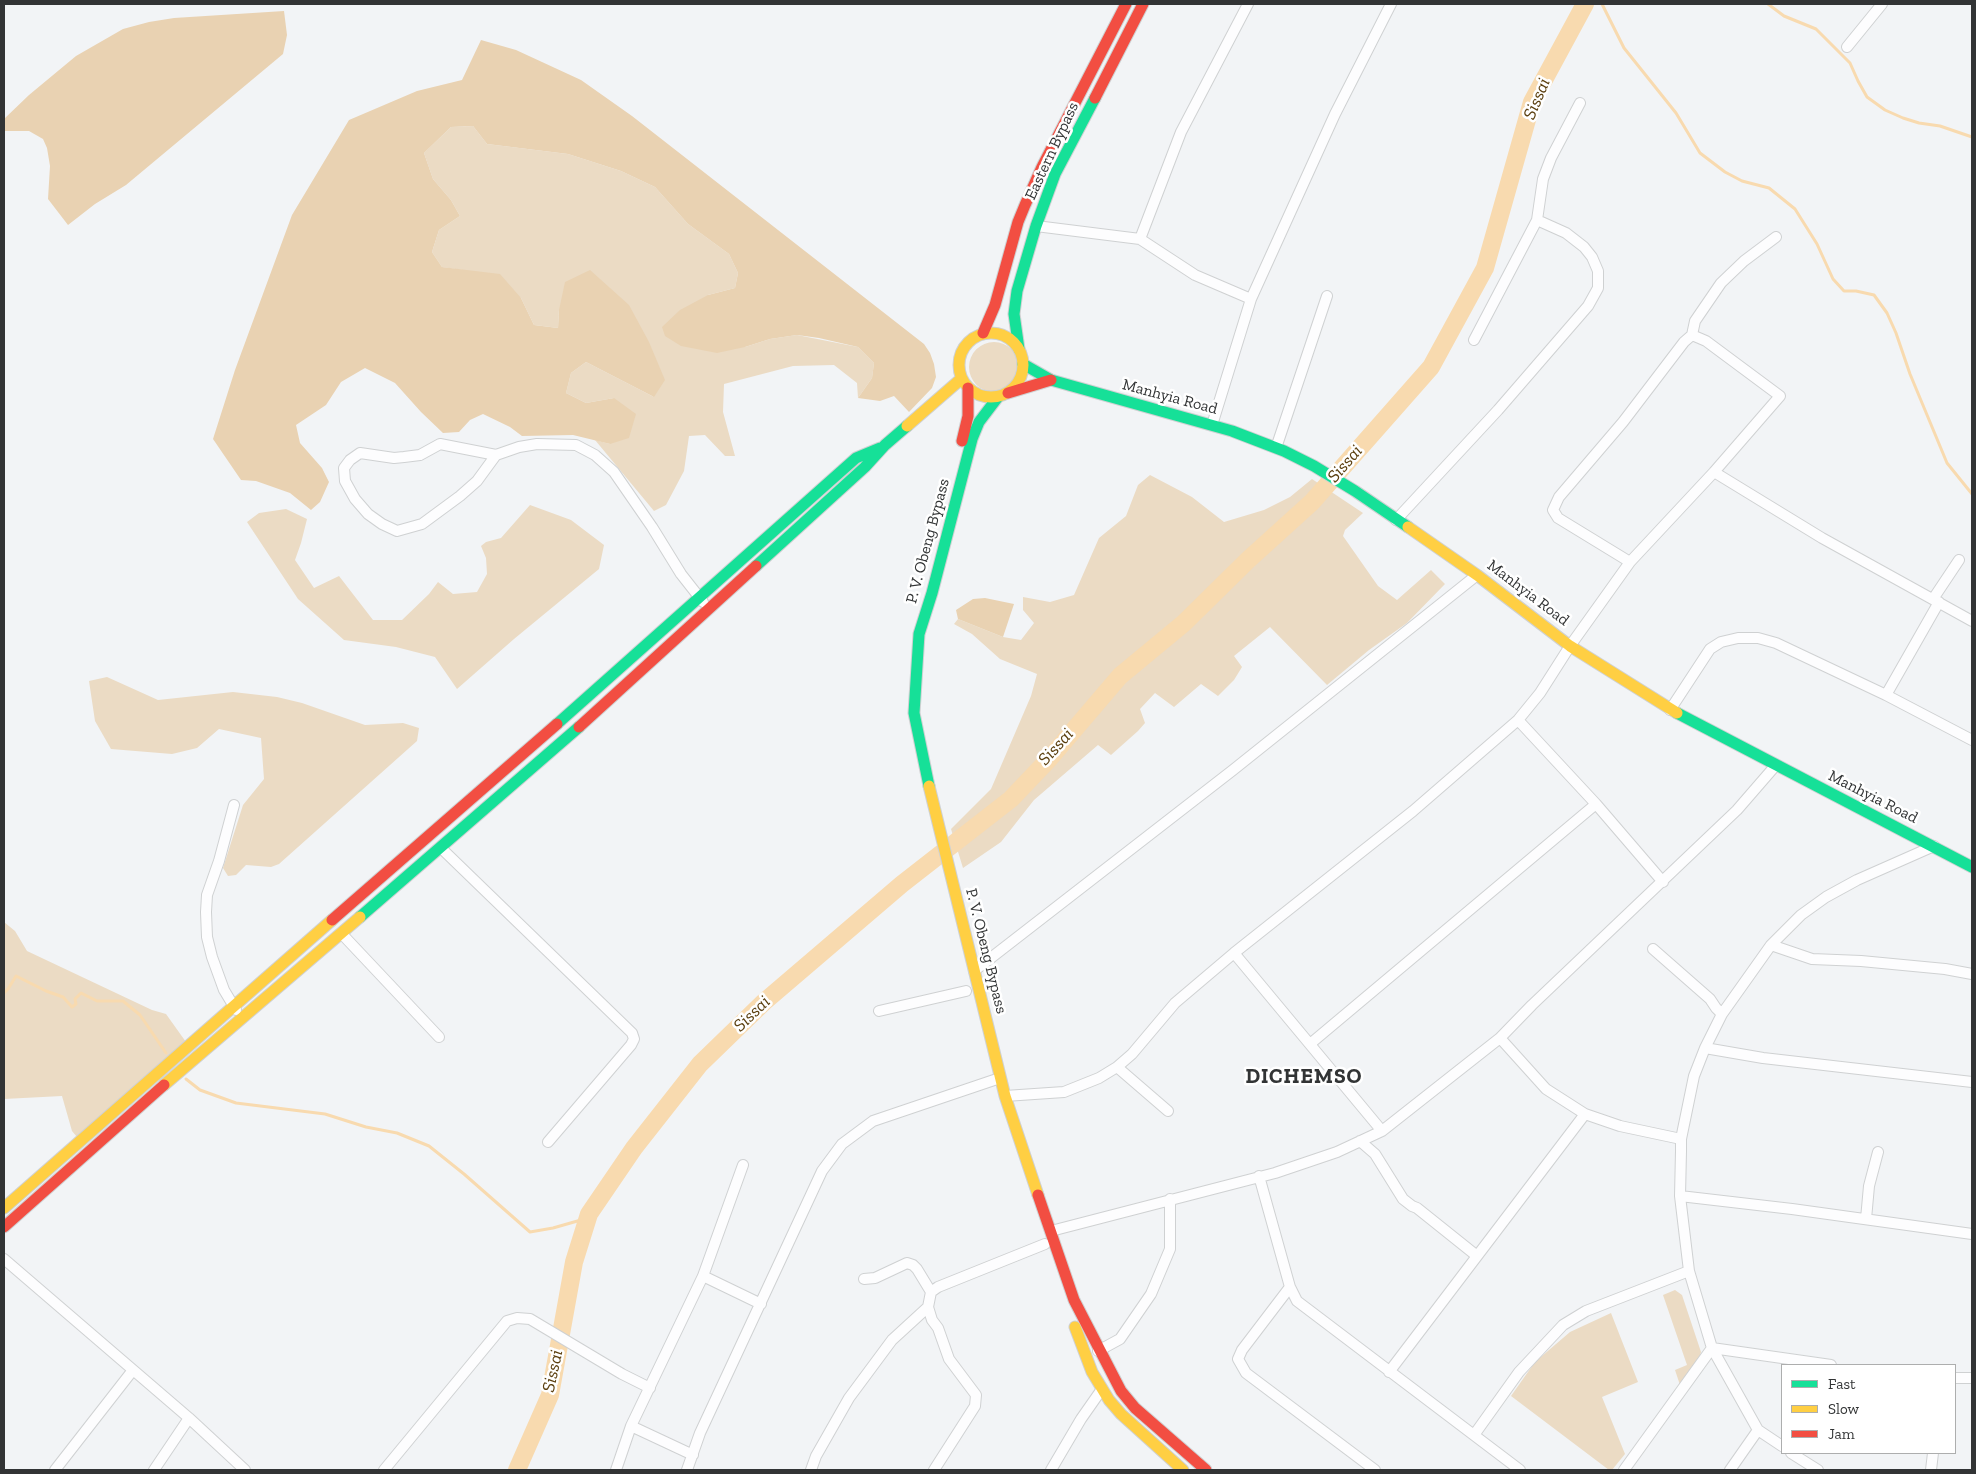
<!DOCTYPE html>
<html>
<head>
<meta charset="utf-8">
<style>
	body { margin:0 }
	#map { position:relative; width:1976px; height:1474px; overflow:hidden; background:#f2f4f6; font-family:"Zilla Slab",serif }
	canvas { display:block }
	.frame { position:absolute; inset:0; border:5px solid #323435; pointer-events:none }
	.legend { position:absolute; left:1781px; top:1364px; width:175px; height:90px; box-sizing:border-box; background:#fff; border:1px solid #adaeae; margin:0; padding:6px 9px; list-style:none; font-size:15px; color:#323435 }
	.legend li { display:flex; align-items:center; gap:10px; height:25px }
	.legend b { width:25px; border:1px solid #adaeae }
</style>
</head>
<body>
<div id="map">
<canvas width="1976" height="1474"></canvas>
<div class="frame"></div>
<ul class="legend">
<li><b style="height:6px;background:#16e098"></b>Fast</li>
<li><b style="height:6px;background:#ffcf43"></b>Slow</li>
<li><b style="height:6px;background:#f24e42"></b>Jam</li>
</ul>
</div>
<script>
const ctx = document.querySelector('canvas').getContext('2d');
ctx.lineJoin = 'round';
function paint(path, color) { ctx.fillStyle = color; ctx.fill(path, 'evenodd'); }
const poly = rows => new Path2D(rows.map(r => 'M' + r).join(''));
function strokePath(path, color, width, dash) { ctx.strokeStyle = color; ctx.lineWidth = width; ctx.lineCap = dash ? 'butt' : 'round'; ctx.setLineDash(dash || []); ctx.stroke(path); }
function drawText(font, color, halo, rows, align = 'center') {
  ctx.font = font + ' "Zilla Slab",serif'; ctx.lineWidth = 5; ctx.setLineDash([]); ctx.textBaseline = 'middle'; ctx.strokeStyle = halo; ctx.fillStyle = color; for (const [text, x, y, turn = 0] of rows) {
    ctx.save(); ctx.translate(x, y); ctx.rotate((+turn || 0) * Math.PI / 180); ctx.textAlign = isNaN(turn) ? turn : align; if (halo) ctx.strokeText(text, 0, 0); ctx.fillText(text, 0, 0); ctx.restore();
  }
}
paint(poly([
	[473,126,487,144,568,154,621,171,655,187,688,224,729,254,738,273,735,288,708,295,745,347,770,339,797,335,858,347,874,363,872,378,858,398,857,383,834,365,793,366,724,384,723,412,735,456,725,456,705,435,689,436,684,471,666,505,654,511,595,440,610,444,614,398,586,403,566,393,571,373,586,362,654,397,559,310,558,328,534,325,521,298,462,270,442,267,432,252,439,230,460,216,451,200,433,179,424,153,451,127],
	'969 367a25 25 0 1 1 50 0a25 25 0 1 1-50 0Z',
	[1150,475,1192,497,1224,522,1264,510,1290,497,1312,479,1363,513,1345,530,1343,536,1378,586,1397,600,1431,570,1445,584,1407,623,1369,650,1327,685,1270,627,1234,656,1242,667,1234,680,1218,696,1201,684,1174,707,1155,693,1140,709,1145,723,1138,731,1111,755,1098,745,1034,800,1001,842,963,868,951,829,991,789,1031,696,1037,674,1000,659,972,634,954,624,958,619,1003,637,1021,640,1034,623,1023,610,1023,597,1050,602,1074,595,1099,538,1126,516,1138,485],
	[530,505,571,520,604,545,599,569,514,639,457,689,435,657,396,647,344,640,298,599,247,522,259,513,286,509,307,519,301,543,295,560,314,588,339,576,373,620,402,620,429,594,438,582,453,594,477,592,487,574,486,558,481,546,486,542,501,538],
	[107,677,158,700,233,692,277,697,302,703,365,725,403,723,419,728,417,741,279,864,271,867,246,865,236,875,228,876,223,868,243,805,264,779,261,738,219,729,197,748,172,754,111,749,95,721,89,681],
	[4,922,15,931,27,951,152,1010,166,1014,186,1042,77,1137,72,1131,62,1096,4,1099],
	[1675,1290,1682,1295,1701,1352,1696,1367,1680,1385,1675,1370,1687,1365,1663,1295],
	[1611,1313,1638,1382,1602,1397,1625,1454,1612,1470,1609,1470,1511,1396,1535,1362,1570,1332]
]), '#ebdbc4');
paint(poly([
	[284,11,287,35,283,54,126,185,95,204,68,225,48,199,50,166,47,148,43,139,29,131,4,131,4,119,29,95,76,56,123,29,149,22,174,18],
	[481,40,516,50,581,80,632,116,924,344,930,353,934,364,936,377,932,388,909,412,894,396,880,401,858,398,872,378,874,363,858,347,819,338,797,335,770,339,745,347,717,353,681,346,665,336,662,327,680,310,708,295,735,288,738,273,729,254,688,224,655,187,621,171,568,154,487,144,473,126,451,127,424,153,433,179,451,200,460,216,439,230,432,252,442,267,500,274,521,298,534,325,558,328,559,310,565,282,590,270,629,305,649,342,665,380,654,397,586,362,571,373,566,393,586,403,614,398,636,414,629,438,610,444,573,435,522,436,510,427,483,414,470,420,459,432,443,433,421,412,395,383,365,368,341,382,326,405,296,425,300,443,322,468,329,482,320,502,311,510,290,493,256,481,241,480,213,439,235,370,292,215,349,120,417,91,462,80],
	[985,598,1014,604,1003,637,958,619,956,610,973,599]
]), '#e9d2b2');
strokePath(poly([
	[1602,4,1624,48,1676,113,1700,153,1725,172,1742,181,1769,188,1795,209,1817,244,1833,279,1844,291,1856,291,1874,295,1887,313,1896,333,1910,374,1947,463,1972,494],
	[1768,4,1784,16,1816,29,1850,63,1858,81,1867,97,1885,110,1903,118,1919,123,1940,126,1972,137],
	[4,993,8,989,16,976,46,991,63,997,72,1007,76,1004,75,999,81,993,97,1001,123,1001,140,1015,166,1053],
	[186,1079,200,1090,236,1103,325,1114,366,1127,397,1133,429,1146,464,1174,530,1232,553,1228,588,1218]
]), '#f8daaf', 3);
strokePath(poly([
	[517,1470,550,1395,574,1262,589,1214,634,1148,700,1064,764,1002,902,884,1011,799,1050,758,1120,676,1184,623,1248,560,1312,502,1431,367,1485,268,1532,102,1585,4]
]), '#f8daaf', 18);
const street = poly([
	[1847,47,1882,4],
	[1036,226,1140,239,1195,275,1251,299],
	[1140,239,1181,132,1248,4],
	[1692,335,1695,321,1721,283,1744,261,1776,237],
	[1474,340,1537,220],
	[1212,425,1251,299,1335,114,1391,4],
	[1276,448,1327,296],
	[496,455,440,444,420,455,404,457,394,458,360,453,350,460,344,468,345,481,355,499,368,514,382,524,397,531,422,524,460,496,477,481,496,455,519,447,537,444,576,445,595,455,614,472,652,527,681,574,703,602],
	[1714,472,1822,538,1972,621],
	[1396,520,1498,410,1588,306,1598,288,1598,271,1592,257,1584,247,1566,233,1537,220,1543,179,1551,158,1580,103],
	[1933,599,1959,560],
	[1886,695,1939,602],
	[1670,710,1710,649,1721,642,1738,638,1758,638,1776,643,1886,695,1972,740],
	[1518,720,1596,804,1663,882],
	[234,805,219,861,207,895,206,912,207,937,212,957,224,990,236,1010],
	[441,848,632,1033,634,1039,631,1045,548,1142],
	[341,933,439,1037],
	[1771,945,1812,959,1861,961,1945,969,1972,974],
	[1653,949,1710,999,1716,1008,1722,1014],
	[1234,953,1382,1131],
	[974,971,1233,770,1477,575],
	[879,1011,966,991],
	[1500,1038,1546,1089,1585,1114,1620,1126,1681,1139],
	[1310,1044,1596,804],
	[1705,1048,1763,1058,1972,1082],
	[1117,1067,1168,1111],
	[1005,1096,1064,1092,1099,1078,1117,1067,1132,1054,1175,1003,1234,953,1413,811,1518,720,1540,693,1570,646,1630,562,1714,472,1780,396,1706,341,1692,335,1684,342,1623,422,1559,497,1553,510,1558,518,1630,562],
	[1360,1141,1375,1154,1403,1199,1412,1206,1417,1208,1477,1256],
	[1259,1176,1290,1287,1297,1301,1520,1470],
	[1680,1196,1792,1209,1972,1234],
	[1866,1219,1869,1186,1878,1152],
	[1051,1231,1275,1173,1337,1152,1382,1131,1500,1038,1532,1005,1737,810,1776,765],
	[4,1259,189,1418,245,1470],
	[703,1276,761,1304],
	[864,1279,875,1278,907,1263,913,1265,917,1269,931,1292],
	[1290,1287,1242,1350,1238,1359,1246,1373,1375,1470],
	[1098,1351,1120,1339,1151,1294,1170,1249,1170,1199],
	[1389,1372,1585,1114],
	[1955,1378,1972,1378],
	[631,1426,693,1455],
	[1474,1435,1519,1372,1563,1325,1586,1311,1689,1271],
	[1782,1446,1758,1430,1712,1348,1689,1271,1680,1196,1681,1151,1681,1139,1694,1076,1705,1048,1722,1014,1771,945,1801,915,1826,897,1857,880,1934,846],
	[1791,1453,1818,1470],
	[55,1470,133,1370],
	[154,1470,189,1418],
	[384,1470,507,1321,517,1318,530,1319,622,1374,650,1388],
	[616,1470,631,1426,703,1276,743,1165],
	[687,1470,700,1433,822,1171,842,1144,873,1121,1000,1078],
	[811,1470,816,1456,849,1398,892,1340,928,1307],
	[934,1470,975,1406,976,1395,949,1359,938,1328,932,1320,928,1307,931,1292,938,1287,1045,1244],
	[1051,1470,1081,1419,1102,1389],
	[1624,1470,1712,1348,1831,1365],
	[1730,1470,1758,1430],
	[1931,1470,1933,1453]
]);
const fast = poly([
	[1019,349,1014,314,1017,291,1036,226,1055,174,1095,98],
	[1023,364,1051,380,1232,431,1284,451,1314,466,1355,491,1408,527],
	[756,566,865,467,885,445,907,426],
	[1677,713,1972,867],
	[557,724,856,458,880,448],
	[929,786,914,713,919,634,932,593,972,439,979,422,998,397],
	[360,917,579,727]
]);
const slow = poly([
	'959 365a32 32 0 1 1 64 0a32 32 0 1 1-64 0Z',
	[907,426,961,379],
	[1408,527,1477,575,1570,646,1677,713],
	[929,786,1005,1096,1038,1195],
	[164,1085,360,917],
	[4,1208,332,920],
	[1075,1327,1092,1372,1109,1400,1121,1414,1183,1470]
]);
const jam = poly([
	[1095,98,1143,4],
	[983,333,995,305,1018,222,1025,205,1042,167,1126,4],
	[1008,393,1051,380],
	[962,441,968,416,968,388],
	[579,727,756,566],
	[332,920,557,724],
	[1038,1195,1074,1300,1121,1391,1135,1408,1206,1470],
	[4,1227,164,1085]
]);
strokePath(street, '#cfd1d2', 12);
strokePath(fast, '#cfd1d2', 13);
strokePath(slow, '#cfd1d2', 13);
strokePath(jam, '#cfd1d2', 13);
strokePath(street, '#fdfdfe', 10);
strokePath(fast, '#16e098', 11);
strokePath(slow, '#ffcf43', 11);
strokePath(jam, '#f24e42', 11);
drawText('16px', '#323435', '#fff', [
	["Eastern Bypass",1052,151,-65],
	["Manhyia Road",1170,397,15],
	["P. V. Obeng Bypass",928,541,-75],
	["Manhyia Road",1528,593,37],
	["Manhyia Road",1873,797,27],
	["P. V. Obeng Bypass",986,951,76]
]);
drawText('italic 18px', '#5c4010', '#fff', [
	["Sissai",1537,99,-67],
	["Sissai",1345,464,-49],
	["Sissai",1056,747,-48],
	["Sissai",752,1014,-44],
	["Sissai",553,1371,-78]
]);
ctx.letterSpacing = '1px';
drawText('bold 21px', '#323435', '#fff', [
	["DICHEMSO",1304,1077]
]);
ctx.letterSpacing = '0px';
</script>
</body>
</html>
